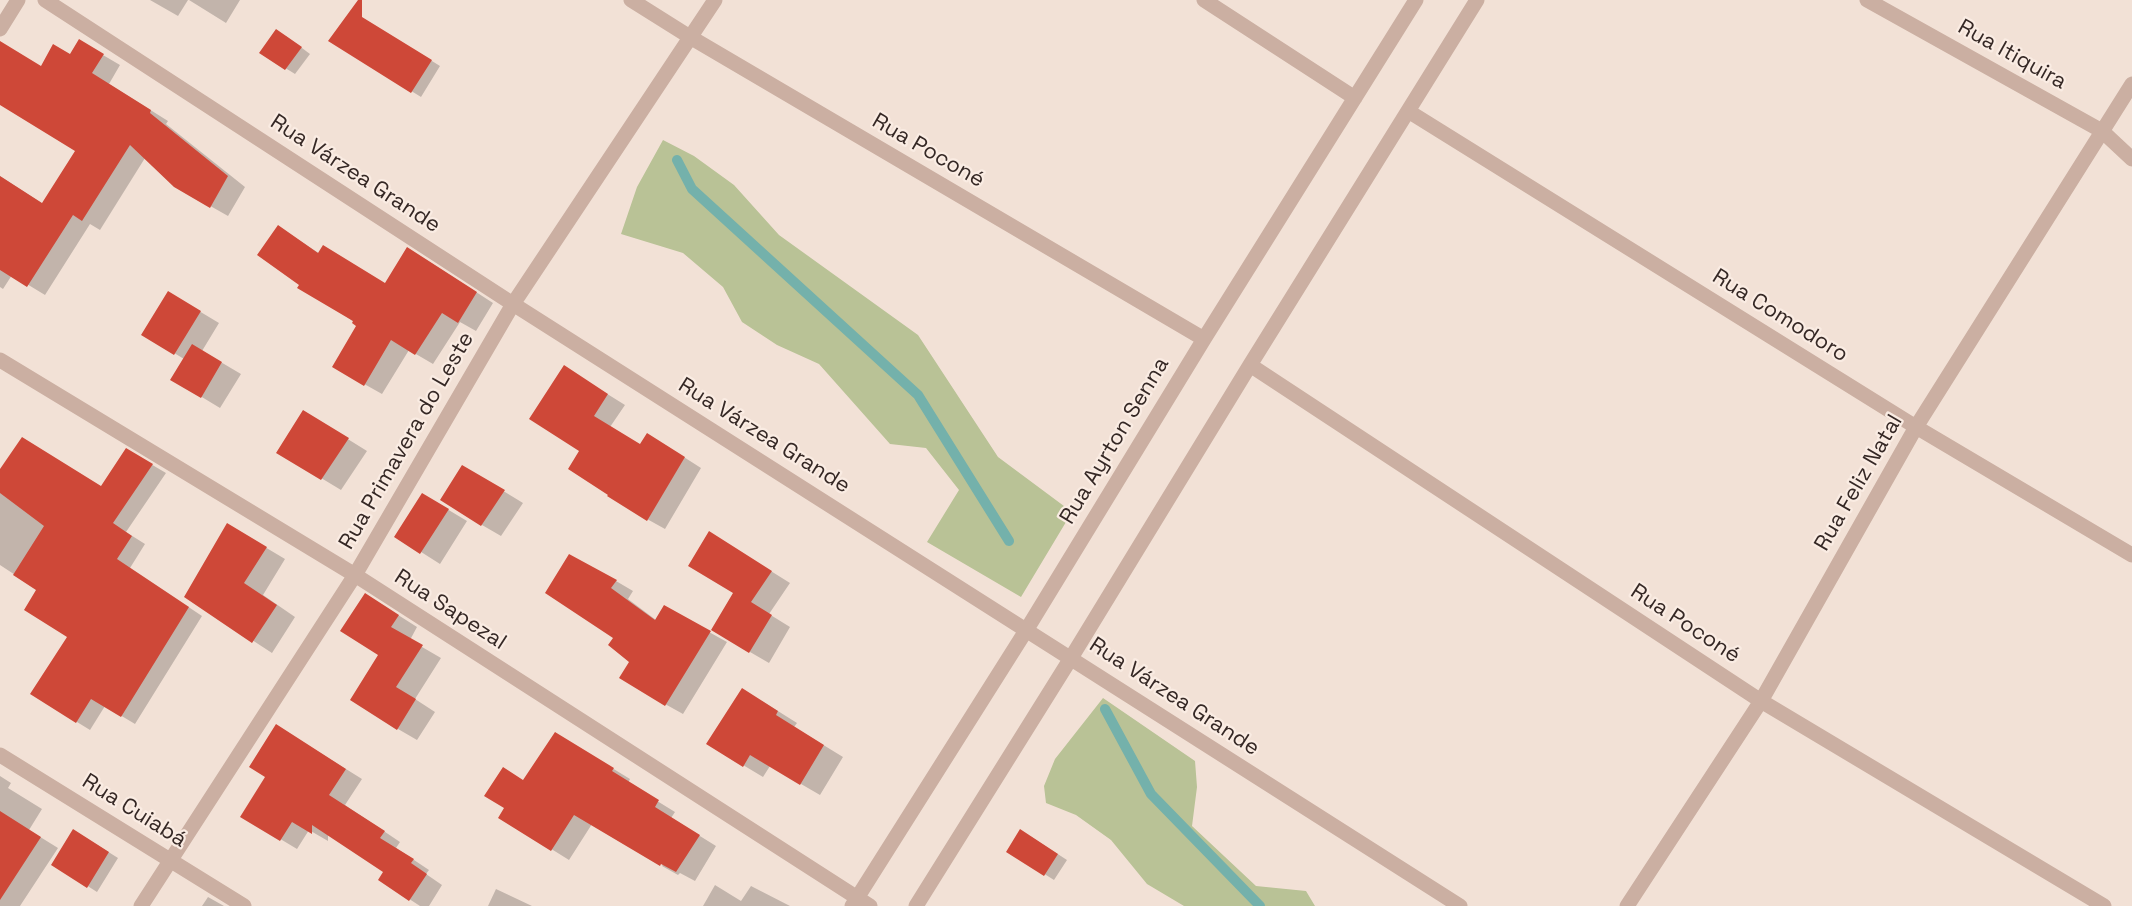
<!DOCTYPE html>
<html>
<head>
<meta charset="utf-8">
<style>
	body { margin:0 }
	canvas { display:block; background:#f2e1d6 }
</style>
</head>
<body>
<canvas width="2132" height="906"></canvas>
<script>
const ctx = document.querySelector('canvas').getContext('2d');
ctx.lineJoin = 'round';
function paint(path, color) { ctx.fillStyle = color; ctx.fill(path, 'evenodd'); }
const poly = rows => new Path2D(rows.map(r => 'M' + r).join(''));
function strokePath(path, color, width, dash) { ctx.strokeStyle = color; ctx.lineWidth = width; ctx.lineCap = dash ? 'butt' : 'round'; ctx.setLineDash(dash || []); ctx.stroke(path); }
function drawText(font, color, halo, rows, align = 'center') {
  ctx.font = font + ' "Space Grotesk",sans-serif'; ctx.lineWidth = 4.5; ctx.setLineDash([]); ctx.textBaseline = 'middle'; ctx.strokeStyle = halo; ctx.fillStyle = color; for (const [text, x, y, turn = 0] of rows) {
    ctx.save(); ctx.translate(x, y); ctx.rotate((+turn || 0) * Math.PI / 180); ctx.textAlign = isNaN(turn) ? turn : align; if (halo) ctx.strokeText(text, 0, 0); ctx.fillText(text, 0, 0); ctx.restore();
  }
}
paint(poly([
	[663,140,694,156,734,185,779,235,918,335,998,457,1072,512,1021,597,927,542,959,490,926,448,890,444,819,364,777,345,742,322,723,287,683,253,621,234,637,187],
	[1103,698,1195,761,1197,787,1192,826,1256,886,1306,891,1315,906,1184,906,1147,884,1111,840,1076,815,1046,803,1044,786,1055,759]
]), '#b9c296');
paint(poly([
	[150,0,188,0,178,16],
	[189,0,240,0,226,23],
	[361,17,440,66,421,97,330,41],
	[286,36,310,54,295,74,261,53],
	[79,41,120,65,109,84,168,121,166,124,245,187,228,216,175,186,145,158,100,230,90,224,45,295,12,275,3,289,0,287,0,176,43,204,77,151,0,103,0,63,42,68,70,56],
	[279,227,320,254,386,285,425,259,493,303,476,331,460,322,433,364,409,350,382,394,334,367,358,325,301,284],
	[169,293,219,323,202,351,241,374,220,408,172,379,184,359,143,334],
	[564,367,625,405,610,427,641,446,665,445,701,468,665,529,647,519,581,451],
	[322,423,367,451,341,490,278,452],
	[127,450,166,473,126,532,145,544,130,568,202,616,135,724,105,706,90,730,77,722,69,637,38,590,0,565,0,472,102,488],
	[482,478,523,503,501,536,482,525],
	[442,506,467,521,440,564,396,536],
	[228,525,285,559,263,595,295,617,272,653,186,597],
	[710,533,790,583,769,614,790,627,769,663,750,652,735,592],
	[616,581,633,591,628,599,656,620,664,607,727,642,683,714,665,704,631,661,615,638,547,592],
	[384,606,417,627,410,640,441,658,415,699,435,712,417,740,398,729],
	[762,701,797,723,794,727,843,757,820,795,770,766,763,777,708,744],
	[293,736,362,779,345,805,400,842,396,848,429,870,426,874,442,885,429,906,420,906,380,880,385,872,328,834,328,841,309,830,297,849,242,816],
	[573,744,630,779,628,783,675,812,671,818,716,846,695,881,680,873,678,875,662,866,667,858,592,824,569,860,500,817,524,782],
	[0,776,11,783,8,788,42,809,29,830,58,848,20,906,0,906],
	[83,836,118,858,97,892,53,864],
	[1030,836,1067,860,1054,880,1008,851],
	[715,885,741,901,751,886,790,906,703,906],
	[496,889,532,906,488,906],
	[208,897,224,906,202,906]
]), '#0003');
strokePath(poly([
	[677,160,692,189,918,395,1009,541],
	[1105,709,1151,794,1260,906]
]), '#74b1ab', 10);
paint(poly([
	[358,0,362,0,362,17,432,60,411,93,328,41],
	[276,29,302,47,285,70,259,53],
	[79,39,104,54,92,73,151,110,150,113,228,176,210,208,174,187,130,145,82,221,73,215,27,287,0,270,0,176,42,203,75,151,0,105,0,41,41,66,53,44,70,54],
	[278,225,318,253,323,245,385,283,407,247,477,292,458,323,442,313,415,355,391,340,364,386,332,367,356,326,352,323,353,321,297,288,299,285,257,255],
	[168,291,201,311,174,355,141,335],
	[192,344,222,362,201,398,170,380],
	[564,365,608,394,594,416,640,444,647,433,685,457,647,521,607,496,608,495,568,469,579,451,529,419],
	[303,410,349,438,321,480,276,453],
	[22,437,101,486,126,448,153,464,113,523,132,536,117,559,189,607,121,717,91,699,76,723,30,694,67,637,24,610,36,590,13,575,44,526,0,493,0,469],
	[462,465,505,490,481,526,440,500],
	[422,493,449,509,420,554,394,537],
	[227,523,267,547,244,583,277,605,252,643,184,597],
	[709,531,772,571,751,602,772,615,749,653,711,630,733,593,688,566],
	[569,554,617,580,611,588,655,620,664,605,711,631,665,706,619,678,629,662,608,645,613,638,545,593],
	[365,593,399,615,391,627,423,645,396,687,416,699,397,730,350,700,378,655,340,631],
	[742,688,778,711,776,715,824,745,800,785,750,755,743,767,706,744],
	[276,724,346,769,329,795,385,831,380,838,414,859,411,863,427,874,409,901,378,880,383,872,312,825,312,834,292,822,280,841,240,817,265,777,249,767],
	[555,732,614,768,612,771,659,800,655,807,700,835,676,872,661,864,660,866,574,815,551,851,498,818,504,808,484,796,503,767,523,780],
	[0,811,41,837,0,900],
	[73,829,109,852,87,888,51,865],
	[1020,829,1058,854,1044,876,1006,852]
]), '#ce4838');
strokePath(poly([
	[45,0,513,304,1460,906],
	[631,0,690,37,1204,339],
	[1204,0,1355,98],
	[1867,0,2102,131,2132,159],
	[0,29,18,0],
	[1408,111,1916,427,2132,555],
	[0,360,355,575,870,906],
	[1250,365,1761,701,2104,906],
	[0,755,244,906],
	[141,906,355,575,513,304,715,0],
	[852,906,1027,629,1204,339,1416,0],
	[916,906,1071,658,1250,365,1477,0],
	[1627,906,1761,701,1916,427,2132,84]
]), '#cbafa2', 15);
drawText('22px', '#352825', '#faece3', [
	["Rua Itiquira",2012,55,29],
	["Rua Poconé",928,151,30],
	["Rua Várzea Grande",355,174,33],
	["Rua Comodoro",1780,316,32],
	["Rua Várzea Grande",764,436,32],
	["Rua Primavera do Leste",407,441,-60],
	["Rua Ayrton Senna",1115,441,-59],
	["Rua Feliz Natal",1859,483,-60],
	["Rua Sapezal",450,610,33],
	["Rua Poconé",1685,624,33],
	["Rua Várzea Grande",1174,697,33],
	["Rua Cuiabá",134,811,32]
]);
</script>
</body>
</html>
